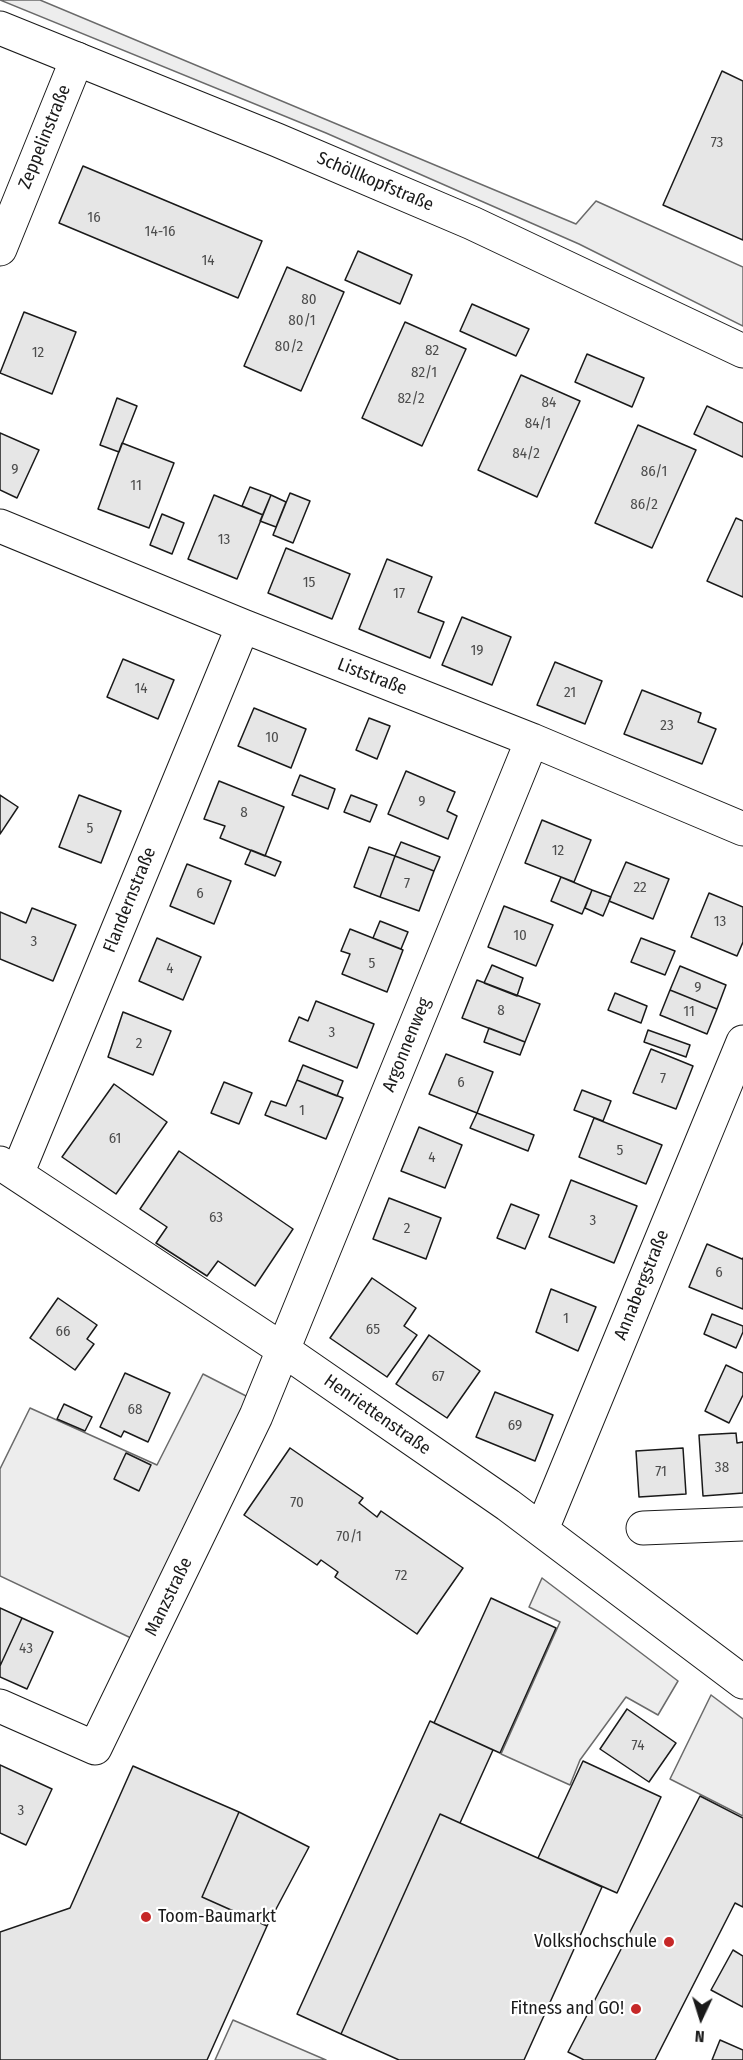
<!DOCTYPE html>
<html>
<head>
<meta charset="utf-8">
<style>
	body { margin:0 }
	#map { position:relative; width:743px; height:2060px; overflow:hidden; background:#fff; font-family:"Fira Sans Condensed",sans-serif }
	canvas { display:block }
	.north { position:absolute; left:671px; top:1988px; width:60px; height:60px; -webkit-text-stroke:4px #fff; paint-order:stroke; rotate:184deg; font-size:16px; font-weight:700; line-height:24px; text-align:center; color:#1a1a1a }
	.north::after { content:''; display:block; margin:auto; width:21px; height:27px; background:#1a1a1a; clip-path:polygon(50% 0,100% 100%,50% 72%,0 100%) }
</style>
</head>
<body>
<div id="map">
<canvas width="743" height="2060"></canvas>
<div class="north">N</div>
</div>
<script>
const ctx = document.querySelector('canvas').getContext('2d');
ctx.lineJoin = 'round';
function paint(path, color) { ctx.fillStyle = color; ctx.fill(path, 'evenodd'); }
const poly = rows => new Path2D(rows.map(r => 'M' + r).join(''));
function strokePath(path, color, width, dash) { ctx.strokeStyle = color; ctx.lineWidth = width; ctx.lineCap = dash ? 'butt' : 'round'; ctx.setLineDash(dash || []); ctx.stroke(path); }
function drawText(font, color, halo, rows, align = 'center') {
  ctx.font = font + ' "Fira Sans Condensed",sans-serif'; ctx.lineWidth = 4.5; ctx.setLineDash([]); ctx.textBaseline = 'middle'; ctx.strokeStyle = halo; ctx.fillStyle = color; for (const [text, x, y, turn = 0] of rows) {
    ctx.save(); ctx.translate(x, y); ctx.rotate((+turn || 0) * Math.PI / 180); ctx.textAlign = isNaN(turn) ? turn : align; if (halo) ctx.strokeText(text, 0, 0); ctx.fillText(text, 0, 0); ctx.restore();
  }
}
const built = poly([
	[0,0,40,0,576,224,596,201,743,267,743,326,579,244,326,133,0,0],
	[203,1374,250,1398,131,1638,0,1576,0,1469,30,1408,157,1465,203,1374],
	[542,1578,678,1681,658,1715,626,1697,580,1760,570,1785,501,1754,560,1622,529,1607,542,1578],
	[711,1695,743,1719,743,1816,670,1779,711,1695],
	[233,2020,326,2060,215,2060,233,2020]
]);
paint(built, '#ededed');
strokePath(built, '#6a6a6a', 1.5);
const building = poly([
	[722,71,743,81,743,240,663,205,722,71],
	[83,166,262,241,238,298,59,223,83,166],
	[358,251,412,275,400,304,345,280,358,251],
	[287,267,344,292,301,391,244,366,287,267],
	[472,304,529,329,516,356,460,331,472,304],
	[24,312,76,332,52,394,0,373,24,312],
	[405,322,466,349,422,446,362,418,405,322],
	[587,354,644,378,632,407,575,382,587,354],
	[521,375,580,401,537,497,478,470,521,375],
	[117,398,137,406,119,452,100,445,117,398],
	[707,406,743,423,743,457,694,434,707,406],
	[638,425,696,450,652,548,595,523,638,425],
	[0,433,39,450,17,498,0,490,0,433],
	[122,443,174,463,149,528,98,509,122,443],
	[250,487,271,495,263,515,242,506,250,487],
	[290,493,310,501,293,543,273,535,290,493],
	[214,495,263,515,237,579,188,559,214,495],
	[271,495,286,502,276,527,260,521,271,495],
	[162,514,184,523,172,554,150,545,162,514],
	[736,518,743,521,743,597,707,581,736,518],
	[286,548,350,574,332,619,268,593,286,548],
	[387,559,432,577,418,612,444,622,430,658,359,629,387,559],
	[462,617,511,637,492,685,442,665,462,617],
	[123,659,174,680,158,719,107,697,123,659],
	[555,662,602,681,585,724,537,705,555,662],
	[642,690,701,713,698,722,716,729,702,764,624,734,642,690],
	[254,708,306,729,291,768,238,746,254,708],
	[369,718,390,726,377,759,356,750,369,718],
	[406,771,455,792,447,811,457,816,448,839,388,814,406,771],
	[300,775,335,789,328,809,292,795,300,775],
	[219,781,284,807,265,856,220,838,225,826,204,819,219,781],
	[0,795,18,807,0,834,0,795],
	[79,795,121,811,101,863,59,847,79,795],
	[351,795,377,805,370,822,344,812,351,795],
	[542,820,591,840,574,882,525,863,542,820],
	[401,842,440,857,434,871,395,856,401,842],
	[369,847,395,856,380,897,354,887,369,847],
	[251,850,281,862,275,876,245,864,251,850],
	[395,856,434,871,419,911,380,897,395,856],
	[626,862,669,879,653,919,609,901,626,862],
	[187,864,231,881,214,924,170,906,187,864],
	[561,877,592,890,582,914,551,901,561,877],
	[592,890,611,897,603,916,585,908,592,890],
	[709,893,743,907,743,942,737,956,691,937,709,893],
	[504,906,553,925,536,966,488,947,504,906],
	[32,908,76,925,53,981,0,959,0,912,26,923,32,908],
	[380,921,408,932,401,949,373,938,380,921],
	[350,929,403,950,387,992,342,974,350,954,341,951,350,929],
	[157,938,201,957,183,1000,139,981,157,938],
	[641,938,675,951,665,975,631,962,641,938],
	[492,965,523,978,517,996,484,983,492,965],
	[680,966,726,985,717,1009,670,990,680,966],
	[477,980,540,1004,525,1042,462,1018,477,980],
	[670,990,717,1009,707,1034,660,1015,670,990],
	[615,993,647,1006,641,1023,608,1010,615,993],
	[316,1001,374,1024,357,1068,289,1041,299,1017,308,1021,316,1001],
	[123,1012,171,1031,153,1075,108,1057,123,1012],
	[489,1028,525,1042,520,1055,484,1042,489,1028],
	[648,1030,690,1045,686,1057,644,1042,648,1030],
	[651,1049,693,1066,676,1109,633,1093,651,1049],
	[446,1054,493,1072,477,1113,429,1094,446,1054],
	[303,1065,343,1081,337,1096,297,1080,303,1065],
	[297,1080,343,1098,326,1139,265,1115,271,1101,286,1106,297,1080],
	[224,1082,252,1093,239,1124,211,1113,224,1082],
	[114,1084,167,1122,116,1194,62,1157,114,1084],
	[582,1090,611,1101,603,1121,574,1110,582,1090],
	[477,1113,534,1135,528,1151,470,1128,477,1113],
	[594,1118,662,1145,646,1184,579,1157,594,1118],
	[419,1127,462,1145,445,1188,401,1171,419,1127],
	[179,1151,293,1229,255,1286,218,1261,207,1276,156,1243,167,1227,140,1209,179,1151],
	[571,1180,637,1206,614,1263,549,1237,571,1180],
	[389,1198,441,1218,426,1259,373,1239,389,1198],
	[511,1204,539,1215,525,1249,497,1238,511,1204],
	[707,1244,742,1259,743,1258,743,1309,689,1287,707,1244],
	[372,1278,416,1308,404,1326,417,1335,387,1377,330,1338,372,1278],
	[551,1289,596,1307,578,1351,536,1332,551,1289],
	[58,1298,97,1325,87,1339,94,1344,75,1370,30,1338,58,1298],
	[712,1314,743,1326,743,1332,736,1348,704,1334,712,1314],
	[429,1335,480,1371,447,1418,396,1384,429,1335],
	[726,1365,743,1373,743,1395,729,1423,705,1411,726,1365],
	[125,1373,170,1393,148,1442,124,1431,121,1437,100,1427,125,1373],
	[495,1392,553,1415,535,1461,476,1437,495,1392],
	[64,1404,92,1417,85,1431,57,1419,64,1404],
	[736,1433,737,1443,743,1442,743,1493,703,1496,699,1435,736,1433],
	[290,1448,363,1498,359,1503,377,1517,381,1511,463,1568,417,1634,335,1577,338,1572,321,1560,317,1565,244,1515,290,1448],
	[683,1448,686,1494,639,1497,636,1451,683,1448],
	[126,1453,151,1465,139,1491,114,1479,126,1453],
	[491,1598,556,1628,500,1753,434,1723,491,1598],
	[0,1608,22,1618,0,1666,0,1608],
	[22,1618,53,1632,27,1689,0,1677,0,1666,22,1618],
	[627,1709,676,1743,649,1782,600,1749,627,1709],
	[430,1721,493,1750,460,1823,440,1814,341,2034,297,2014,430,1721],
	[583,1761,661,1797,617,1893,538,1858,583,1761],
	[0,1765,52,1789,26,1845,0,1833,0,1765],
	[133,1766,239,1812,202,1897,267,1926,207,2060,0,2060,0,1932,70,1908,133,1766],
	[700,1796,743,1818,743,1907,735,1903,655,2060,584,2060,568,2052,700,1796],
	[239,1812,309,1847,267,1926,202,1897,239,1812],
	[440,1814,602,1887,524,2060,399,2060,341,2034,440,1814],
	[733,1950,743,1956,743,2007,711,1990,733,1950],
	[720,2040,743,2050,743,2060,712,2060,720,2040]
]);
paint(building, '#e6e6e6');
strokePath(building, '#1a1a1a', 1.5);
const minor = poly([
	[0,249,77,59],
	[0,526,243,626,532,740,743,829],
	[0,1163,282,1349,508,1505,743,1682],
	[17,1174,243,626],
	[643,1528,743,1524],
	[542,1529,743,1042],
	[0,1706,95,1748,256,1416,532,740]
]);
const major = poly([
	[0,28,277,140,472,223,743,351]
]);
strokePath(minor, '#1a1a1a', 35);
strokePath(major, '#1a1a1a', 35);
strokePath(minor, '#fff', 33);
strokePath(major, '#fff', 33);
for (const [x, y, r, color] of [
	[146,1917,6,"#c62828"],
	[669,1942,6,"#c62828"],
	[636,2009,6,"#c62828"]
]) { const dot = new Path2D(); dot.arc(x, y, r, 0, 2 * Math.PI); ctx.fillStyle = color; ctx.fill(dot); strokePath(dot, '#fff', 2); }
drawText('15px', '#4d4d4d', null, [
	["73",717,143],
	["16",94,218],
	["14-16",160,232],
	["14",208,261],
	["80",309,300],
	["80/1",302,321],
	["80/2",289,347],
	["82",432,351],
	["12",38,353],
	["82/1",424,373],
	["82/2",411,399],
	["84",549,403],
	["84/1",538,424],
	["84/2",526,454],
	["9",15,470],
	["86/1",654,472],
	["11",136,486],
	["86/2",644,505],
	["13",224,540],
	["15",309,583],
	["17",399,594],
	["19",477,651],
	["14",141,689],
	["21",570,693],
	["23",667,726],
	["10",272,738],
	["9",422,802],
	["8",244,813],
	["5",90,829],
	["12",558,851],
	["7",407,884],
	["22",640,888],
	["6",200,894],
	["13",720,922],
	["10",520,936],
	["3",34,942],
	["5",372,964],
	["4",170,969],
	["9",698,988],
	["8",501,1011],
	["11",689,1012],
	["3",332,1033],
	["2",139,1044],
	["7",663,1079],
	["6",461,1083],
	["1",302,1111],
	["61",115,1139],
	["5",620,1151],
	["4",432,1158],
	["63",216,1218],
	["3",593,1221],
	["2",407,1229],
	["6",719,1273],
	["1",566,1319],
	["65",373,1330],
	["66",63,1332],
	["67",438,1377],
	["68",135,1410],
	["69",515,1426],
	["38",722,1468],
	["71",661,1472],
	["70",297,1503],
	["70/1",349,1537],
	["72",401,1576],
	["43",26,1649],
	["74",638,1746],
	["3",21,1811]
]);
drawText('18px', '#1a1a1a', '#fff', [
	["Zeppelinstraße",45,137,-68],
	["Schöllkopfstraße",375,182,23],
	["Liststraße",372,677,21],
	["Flandernstraße",130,900,-68],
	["Argonnenweg",407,1045,-68],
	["Annabergstraße",642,1285,-68],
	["Henriettenstraße",377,1415,35],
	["Manzstraße",169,1597,-64]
]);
drawText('18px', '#1a1a1a', '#fff', [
	["Toom-Baumarkt",158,1917,"left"],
	["Volkshochschule",657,1942],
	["Fitness and GO!",624,2009]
], 'right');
</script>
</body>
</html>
